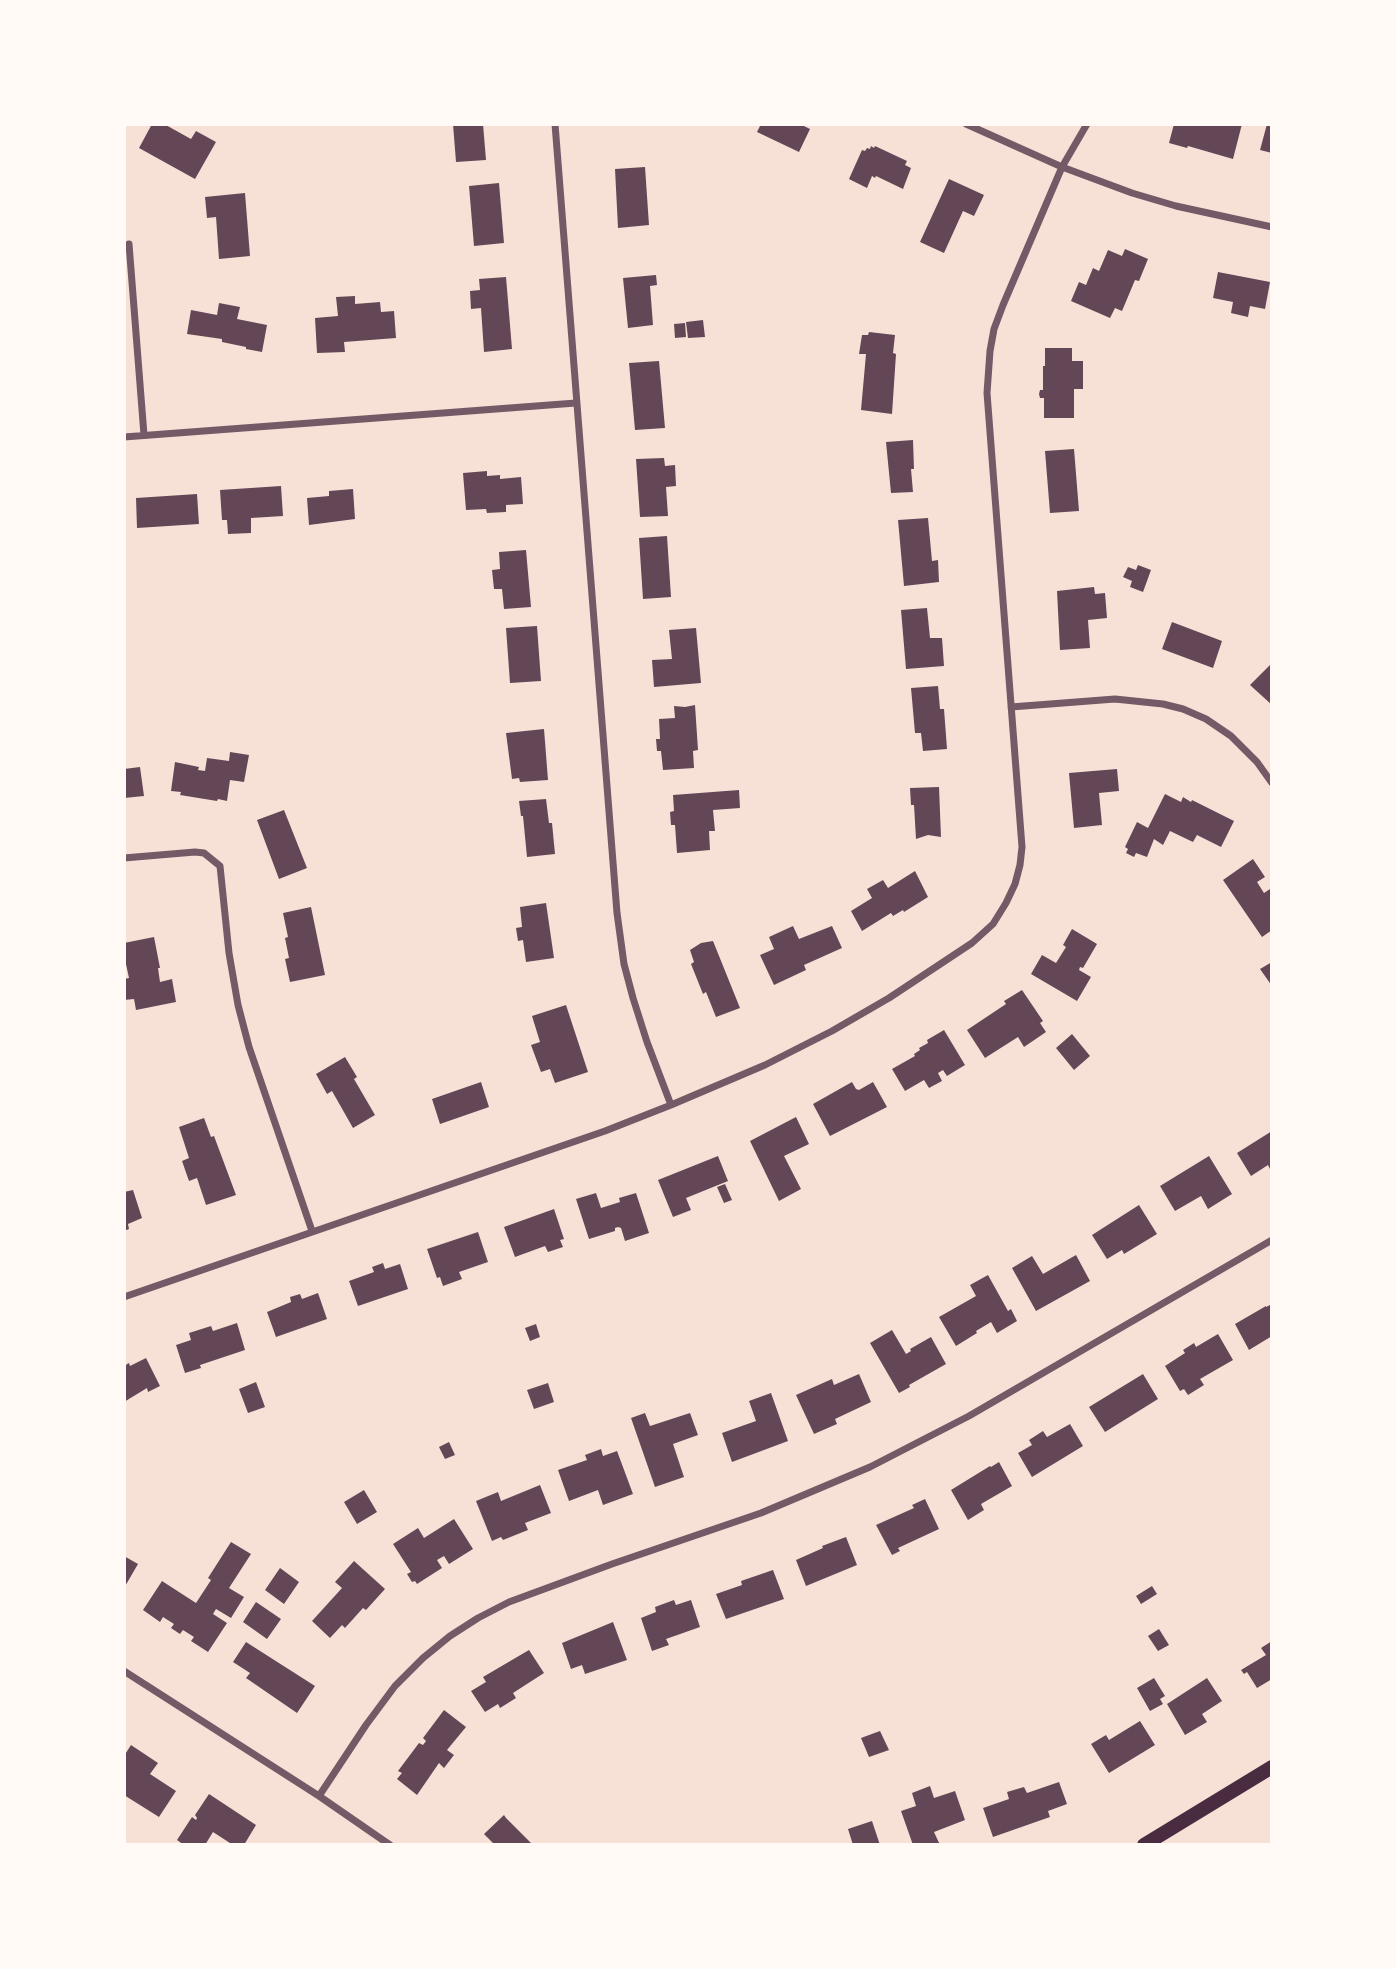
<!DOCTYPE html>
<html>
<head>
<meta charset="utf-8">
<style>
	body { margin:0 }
	#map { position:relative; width:1396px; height:1969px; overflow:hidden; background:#f7e1d7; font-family:"Asap Condensed",sans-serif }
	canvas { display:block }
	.frame { position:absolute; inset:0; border:126px solid #fffaf5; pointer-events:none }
</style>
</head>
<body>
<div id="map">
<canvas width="1396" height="1969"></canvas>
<div class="frame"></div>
</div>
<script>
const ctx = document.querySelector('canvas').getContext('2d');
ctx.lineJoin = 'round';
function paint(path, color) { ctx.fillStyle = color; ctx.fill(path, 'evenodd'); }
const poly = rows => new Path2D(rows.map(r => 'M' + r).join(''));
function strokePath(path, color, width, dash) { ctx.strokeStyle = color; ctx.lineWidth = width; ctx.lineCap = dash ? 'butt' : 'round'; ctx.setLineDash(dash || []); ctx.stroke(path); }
paint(poly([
	[152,124,164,124,191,139,196,131,216,142,195,179,139,148],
	[453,124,483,124,486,160,456,162],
	[761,124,800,124,810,129,799,152,757,132],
	[1174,124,1242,124,1233,159,1188,146,1187,148,1169,143],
	[1267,124,1272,124,1272,153,1260,150],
	[871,146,874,148,875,146,907,161,905,165,911,168,903,189,876,176,875,178,872,176,867,188,849,179,862,150,865,151,867,148,870,149],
	[645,167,649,225,618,228,615,169],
	[949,179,984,195,974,216,963,211,944,253,920,242],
	[499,183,504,243,474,246,469,186],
	[245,193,250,256,219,259,216,217,207,218,205,197],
	[1125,249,1148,259,1139,281,1135,280,1122,311,1115,308,1110,318,1071,301,1079,282,1086,285,1093,268,1099,271,1108,250,1122,256],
	[1218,272,1270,282,1265,309,1250,306,1248,317,1231,313,1233,302,1213,298],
	[656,275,657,285,650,286,653,325,628,328,623,278],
	[506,277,512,349,484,352,481,308,471,309,470,291,480,290,479,279],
	[355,296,355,304,380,302,381,312,394,311,396,338,344,342,345,352,317,353,315,318,338,316,336,297],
	[219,303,240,307,237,319,267,325,262,352,246,349,246,347,222,342,222,339,187,334,191,310,217,315],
	[703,320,705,337,688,338,686,322],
	[685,323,686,337,675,338,674,324],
	[869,332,895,335,893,353,896,354,892,414,861,410,866,354,859,354,862,335,868,335],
	[1045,348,1072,348,1072,361,1083,361,1083,389,1074,389,1074,418,1044,418,1044,398,1040,398,1039,394,1040,390,1043,390,1043,366,1045,366],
	[659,361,665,428,635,430,629,363],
	[913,440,914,469,911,469,913,492,891,493,886,442],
	[1074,449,1079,511,1050,513,1045,451],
	[664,458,665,466,675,465,676,486,666,487,668,516,640,517,636,459],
	[487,471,487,476,500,475,500,479,521,477,523,504,506,505,506,512,487,513,486,509,466,510,463,473],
	[281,486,283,516,251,518,251,533,228,534,227,520,222,520,220,490],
	[353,489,355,519,309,525,307,498,329,496,329,491],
	[197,494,199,524,137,528,136,498],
	[928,518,932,561,938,560,939,582,904,586,898,520],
	[667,536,671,597,643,599,639,538],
	[526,550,531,607,504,609,502,589,494,589,492,570,500,569,499,552],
	[1138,565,1151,570,1143,592,1130,587,1132,581,1123,577,1128,567,1136,570],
	[1094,587,1095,594,1105,593,1107,618,1088,620,1090,648,1060,650,1057,591],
	[927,608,930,638,942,638,944,666,906,669,901,610],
	[1172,622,1222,641,1213,668,1162,649],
	[537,626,541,681,510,683,506,628],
	[696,628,701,683,654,687,652,660,672,659,669,630],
	[1272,663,1272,705,1250,685],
	[938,686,940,709,944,709,947,749,923,751,921,733,915,733,911,688],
	[695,705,698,750,693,751,694,768,663,770,661,751,657,751,656,739,660,739,659,719,675,718,674,706,685,707],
	[544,729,548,780,520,782,519,778,512,779,506,733],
	[230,752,249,755,244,782,230,780,227,801,218,799,217,801,180,795,181,792,171,791,175,762,199,767,198,770,205,771,207,758,229,761],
	[140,767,144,796,124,798,124,769],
	[1117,769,1119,791,1099,793,1102,825,1074,828,1069,773],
	[939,787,941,837,928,835,916,839,914,805,911,805,910,788],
	[739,790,740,808,713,810,715,831,709,831,710,850,677,853,675,825,671,825,670,812,674,811,673,795],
	[1165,794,1181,802,1183,797,1191,802,1192,800,1234,821,1221,847,1197,835,1193,842,1170,831,1163,845,1154,839,1147,857,1136,853,1134,857,1126,853,1128,849,1125,847,1137,822,1148,828],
	[546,799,549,823,552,823,555,854,527,857,523,816,521,816,519,801],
	[284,810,307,868,279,879,257,820],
	[1253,859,1265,877,1257,882,1264,893,1270,889,1272,892,1272,930,1262,937,1223,880],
	[915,871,928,897,904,912,903,910,893,916,891,913,862,931,851,911,872,898,867,889,883,880,888,888],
	[546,903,554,958,526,962,523,940,518,941,516,928,522,927,520,907],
	[311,907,325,975,290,982,285,959,289,958,285,938,288,937,283,913],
	[793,926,799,939,832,926,842,948,804,965,806,970,774,985,760,955,774,949,769,937],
	[1072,929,1097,944,1083,968,1080,967,1079,970,1091,977,1077,1001,1031,974,1042,955,1056,963,1066,947,1063,945],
	[154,937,160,968,158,968,160,982,172,979,176,1002,136,1010,134,999,124,1000,124,979,129,978,124,955,124,943],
	[713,941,740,1008,716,1017,706,992,703,994,691,964,694,962,690,950,701,943],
	[1272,962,1272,986,1260,969],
	[1022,990,1043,1021,1040,1023,1046,1032,1024,1047,1018,1037,985,1058,967,1030,1006,1004,1004,1001],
	[566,1005,588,1072,555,1083,550,1069,541,1072,531,1045,540,1042,532,1016],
	[944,1030,965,1065,947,1076,943,1070,938,1073,942,1081,929,1088,924,1080,905,1091,892,1069,915,1056,914,1054,920,1050,919,1048,928,1043,927,1040],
	[1072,1034,1090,1056,1074,1070,1056,1048],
	[345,1057,357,1077,354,1079,375,1115,353,1128,332,1091,327,1094,316,1074],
	[481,1082,489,1107,440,1124,432,1099],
	[852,1082,856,1089,859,1090,873,1082,887,1107,830,1136,813,1104],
	[796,1117,809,1144,784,1156,801,1189,779,1201,750,1141],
	[204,1118,211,1137,214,1136,236,1195,206,1205,197,1178,189,1181,182,1161,189,1158,179,1127],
	[1272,1131,1272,1168,1270,1169,1268,1165,1251,1176,1237,1153],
	[718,1156,728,1181,686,1198,691,1210,673,1217,658,1180],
	[1209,1156,1232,1194,1208,1209,1201,1196,1175,1211,1160,1186],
	[725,1184,732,1200,724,1203,717,1187],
	[133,1190,142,1218,128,1224,129,1229,124,1231,124,1192],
	[596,1193,601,1208,620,1202,619,1198,636,1193,649,1233,625,1241,621,1228,618,1227,615,1228,615,1231,589,1239,576,1199],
	[1139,1205,1157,1234,1124,1254,1122,1250,1107,1259,1092,1235],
	[554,1209,564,1239,560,1240,563,1247,548,1252,545,1246,515,1257,504,1227],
	[478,1232,488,1262,459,1272,462,1279,443,1286,440,1277,437,1278,427,1249],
	[1076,1255,1090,1281,1036,1311,1012,1268,1032,1256,1043,1274],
	[383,1263,385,1269,400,1264,408,1289,358,1306,349,1281,374,1272,372,1267],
	[988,1275,1008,1311,1011,1309,1017,1321,997,1333,991,1322,976,1331,977,1333,956,1346,939,1317,976,1296,970,1285],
	[318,1293,327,1319,276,1337,267,1312,291,1302,290,1297,300,1294,302,1299],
	[1272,1304,1272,1336,1249,1350,1235,1324,1266,1306,1266,1307],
	[237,1323,245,1350,200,1365,201,1368,185,1373,176,1345,191,1340,189,1333,211,1326,213,1331],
	[536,1324,540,1337,530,1341,525,1328],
	[892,1330,906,1354,911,1351,910,1349,931,1337,946,1364,909,1385,910,1387,899,1393,870,1343],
	[1218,1334,1233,1360,1200,1379,1204,1385,1188,1395,1184,1389,1180,1391,1165,1366,1185,1353,1183,1350,1194,1343,1196,1347],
	[146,1358,160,1386,148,1392,147,1388,124,1402,124,1366,129,1363,130,1366],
	[859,1374,871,1402,835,1419,837,1424,814,1434,796,1395,832,1379,834,1385],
	[1143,1374,1158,1399,1105,1432,1089,1407],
	[256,1382,265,1407,248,1413,239,1389],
	[548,1383,554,1402,534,1409,527,1390],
	[771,1393,788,1441,732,1462,722,1433,756,1421,749,1401],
	[645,1413,650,1426,690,1413,698,1435,673,1444,684,1477,655,1487,631,1418],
	[1070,1424,1083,1446,1032,1477,1018,1453,1032,1445,1029,1440,1043,1431,1047,1437],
	[449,1442,455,1455,445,1459,439,1447],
	[601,1449,603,1456,617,1451,633,1494,603,1505,598,1490,569,1501,558,1470,587,1460,585,1455],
	[999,1462,1012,1486,981,1504,984,1510,968,1520,951,1490,990,1466,991,1467],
	[540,1485,551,1513,525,1523,528,1530,503,1540,501,1537,492,1541,476,1501,498,1492,501,1501],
	[364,1490,377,1512,357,1524,344,1502],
	[925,1499,939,1529,898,1548,900,1551,892,1555,876,1525,914,1508,912,1505],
	[454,1519,473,1549,449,1564,444,1556,437,1560,442,1568,417,1584,415,1581,412,1582,407,1574,411,1572,393,1544,418,1528,424,1538],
	[846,1537,857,1565,806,1586,796,1560,823,1548,822,1546],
	[231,1542,251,1554,229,1588,244,1597,231,1618,216,1609,213,1614,227,1623,208,1652,191,1641,194,1637,183,1630,180,1634,171,1628,174,1624,163,1617,160,1622,143,1610,162,1581,196,1603,211,1580,208,1578],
	[124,1556,138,1564,124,1588],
	[354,1561,385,1589,366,1610,363,1608,345,1628,342,1625,330,1638,312,1621,342,1588,335,1582],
	[280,1568,299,1582,284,1604,265,1590],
	[773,1570,784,1599,726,1619,716,1594,742,1585,741,1581],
	[1152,1586,1157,1594,1141,1604,1136,1596],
	[674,1600,676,1605,691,1600,700,1627,666,1639,669,1645,652,1651,641,1618,656,1612,655,1607],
	[256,1602,281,1619,267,1639,243,1622],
	[613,1622,627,1660,585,1674,582,1665,571,1669,562,1643],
	[1159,1629,1169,1645,1158,1651,1148,1636],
	[1272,1641,1272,1679,1257,1688,1247,1672,1244,1674,1241,1670,1266,1655,1261,1648],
	[246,1642,315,1686,297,1713,246,1678,250,1673,233,1662],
	[529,1650,544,1673,513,1693,516,1698,500,1708,498,1704,485,1712,471,1691,486,1682,483,1677],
	[1154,1678,1165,1696,1160,1699,1163,1704,1150,1711,1137,1688],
	[1207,1678,1222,1701,1202,1714,1207,1722,1185,1735,1167,1704],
	[444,1710,466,1727,447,1750,454,1755,444,1768,439,1763,417,1795,397,1779,402,1773,398,1771,419,1743,423,1745,426,1741,423,1738],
	[1140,1721,1155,1745,1109,1773,1091,1744,1106,1735,1109,1740],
	[880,1731,889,1750,869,1757,861,1738],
	[131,1745,158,1763,150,1774,176,1791,159,1817,124,1795,124,1756],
	[1059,1782,1067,1804,1048,1811,1050,1817,993,1837,983,1808,1009,1799,1007,1792,1024,1787,1027,1793],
	[930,1786,934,1798,955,1791,965,1820,934,1832,940,1845,913,1845,901,1811,916,1806,912,1793],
	[209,1794,256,1825,244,1845,233,1845,213,1832,205,1845,184,1845,177,1840,192,1817,196,1820,197,1818,195,1815],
	[504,1815,506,1818,533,1845,495,1845,484,1834],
	[872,1821,880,1845,853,1845,848,1829]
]), '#644757');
strokePath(poly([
	[555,124,617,913,624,964,633,998,647,1042,671,1105],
	[966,124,1062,167,1132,193,1176,206,1272,227],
	[129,244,144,435],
	[124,437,576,403],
	[1011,707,1115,699,1163,704,1183,709,1206,719,1231,736,1257,762,1272,783],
	[124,858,195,852,204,853,220,866,229,953,238,1005,249,1047,312,1231],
	[124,1297,605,1131,671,1105,765,1065,832,1031,889,998,972,943,993,924,1006,903,1015,884,1020,865,1022,847,987,393,990,351,994,329,1003,305,1062,167,1087,124],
	[124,1671,319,1796,390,1845],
	[319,1796,366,1725,395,1686,423,1658,450,1636,478,1618,509,1602,612,1564,761,1513,870,1467,969,1416,1272,1240]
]), '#755966', 7);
strokePath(poly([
	[1144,1845,1272,1767]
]), '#4a2c40', 14);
</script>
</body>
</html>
